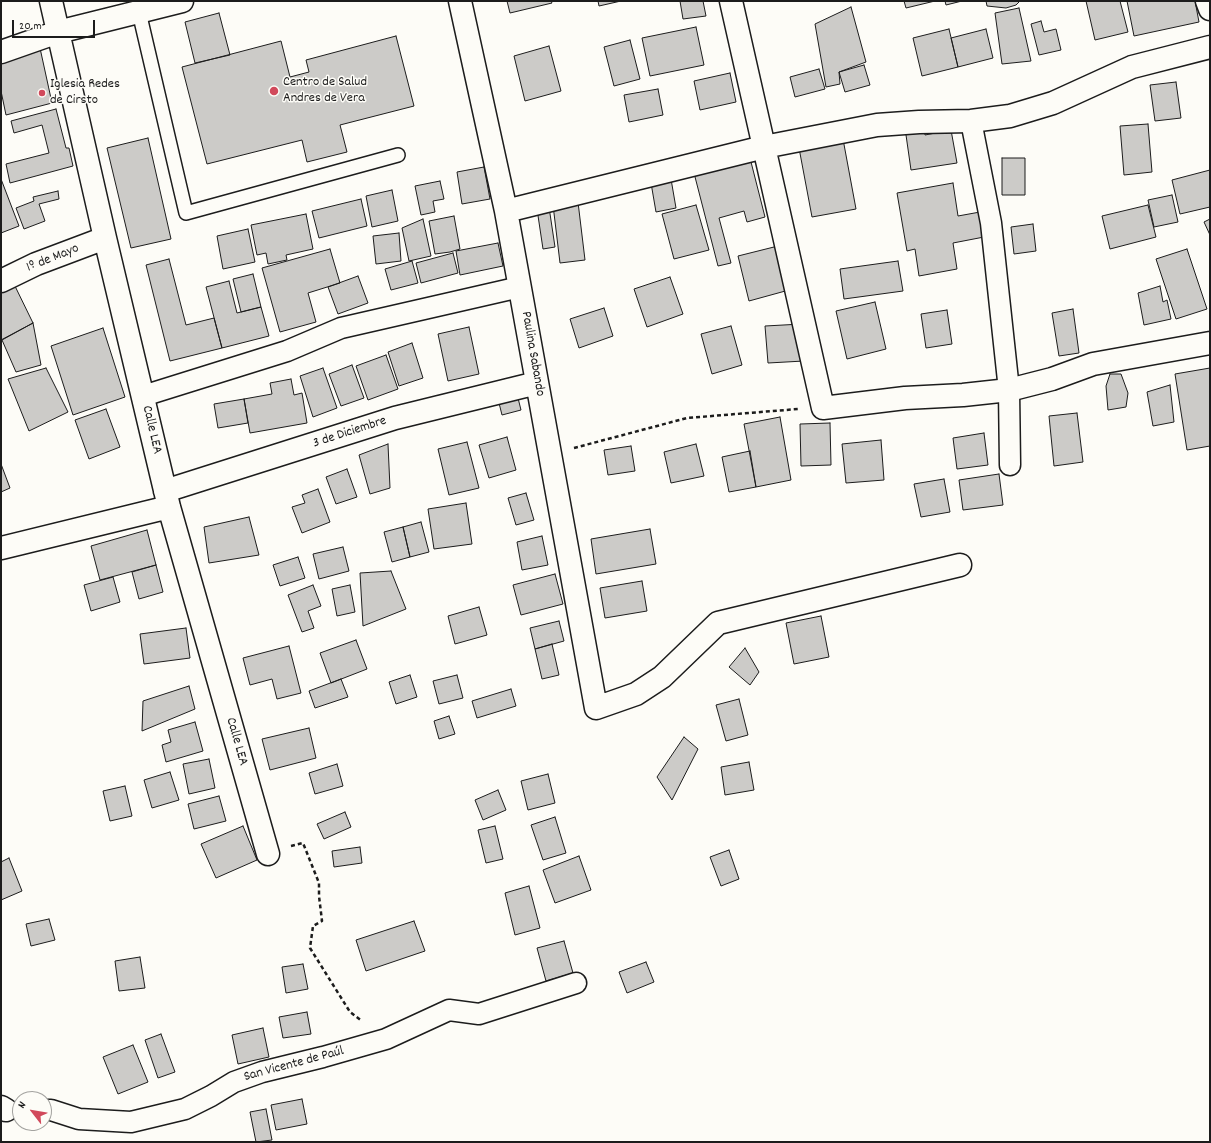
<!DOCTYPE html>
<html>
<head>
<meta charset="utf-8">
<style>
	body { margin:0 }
	#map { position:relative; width:1211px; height:1143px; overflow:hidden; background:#fdfcf7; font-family:Dekko,sans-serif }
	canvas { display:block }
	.frame { position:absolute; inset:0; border:2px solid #1c1c1c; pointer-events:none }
	.north { position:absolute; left:12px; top:1091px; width:40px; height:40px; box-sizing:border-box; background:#fdfcf7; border:1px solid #a3a29f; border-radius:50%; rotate:301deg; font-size:11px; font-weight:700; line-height:16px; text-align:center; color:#1c1c1c }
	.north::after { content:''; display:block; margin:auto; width:14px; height:18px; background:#d1495b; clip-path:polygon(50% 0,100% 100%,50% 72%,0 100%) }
	.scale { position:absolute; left:12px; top:20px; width:83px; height:18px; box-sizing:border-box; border:2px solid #1c1c1c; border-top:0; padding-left:5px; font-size:12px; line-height:14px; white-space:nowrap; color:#1c1c1c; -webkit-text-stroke:3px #fdfcf7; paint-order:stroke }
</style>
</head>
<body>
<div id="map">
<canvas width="1211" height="1143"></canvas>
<div class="frame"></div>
<div class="north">N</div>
<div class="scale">20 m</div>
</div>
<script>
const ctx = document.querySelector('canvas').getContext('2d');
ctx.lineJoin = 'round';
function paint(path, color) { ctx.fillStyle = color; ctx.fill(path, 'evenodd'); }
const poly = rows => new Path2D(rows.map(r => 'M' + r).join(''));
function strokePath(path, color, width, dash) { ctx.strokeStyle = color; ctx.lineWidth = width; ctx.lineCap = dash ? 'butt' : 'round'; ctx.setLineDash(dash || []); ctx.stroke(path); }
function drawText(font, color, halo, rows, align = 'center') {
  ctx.font = font + ' Dekko,sans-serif'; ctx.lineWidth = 3; ctx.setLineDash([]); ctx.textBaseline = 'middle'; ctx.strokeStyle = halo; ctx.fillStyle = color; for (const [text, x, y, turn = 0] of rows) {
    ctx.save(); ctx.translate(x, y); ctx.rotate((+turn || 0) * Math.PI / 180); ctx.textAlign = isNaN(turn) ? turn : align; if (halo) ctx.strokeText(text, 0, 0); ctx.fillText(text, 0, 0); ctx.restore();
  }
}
const building = poly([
	[507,1,551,1,552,3,510,13,507,1],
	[598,1,621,1,599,6,598,1],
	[680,1,703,1,706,16,683,19,680,1],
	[904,1,935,1,906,8,904,1],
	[945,1,962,1,946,5,945,1],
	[986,1,1020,1,1016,5,1006,8,987,6,986,1],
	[1086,1,1120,1,1128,32,1095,40,1086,1],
	[1127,1,1195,1,1199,22,1134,36,1127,1],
	[851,7,866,62,839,72,840,84,826,87,815,24,851,7],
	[1019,8,1031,61,1002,64,995,13,1019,8],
	[219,13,230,55,195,63,185,22,219,13],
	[1041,21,1044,32,1056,29,1061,50,1039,55,1031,24,1041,21],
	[696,27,704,65,650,76,642,38,696,27],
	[949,29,958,67,922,76,913,38,949,29],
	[986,29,993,58,958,67,951,38,986,29],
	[396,36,414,106,340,125,347,152,307,162,302,140,207,164,182,67,281,41,290,77,309,72,306,60,396,36],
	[630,40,640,79,614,86,604,47,630,40],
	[549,46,561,91,525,101,514,56,549,46],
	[40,48,52,103,6,115,1,91,1,63,40,48],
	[864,65,870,85,845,92,839,72,864,65],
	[819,69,825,89,795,97,790,77,819,69],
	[730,73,736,102,700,110,694,81,730,73],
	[1176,82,1181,118,1155,121,1150,85,1176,82],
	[658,89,663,115,629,122,624,95,658,89],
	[56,109,66,148,69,148,73,166,10,183,6,164,49,153,42,125,14,133,11,121,56,109],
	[1148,124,1152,172,1124,175,1120,126,1148,124],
	[924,125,925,135,951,130,957,163,911,170,905,128,924,125],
	[148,138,171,239,131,248,107,148,148,138],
	[843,139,856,209,812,217,799,148,843,139],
	[750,158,765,217,747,222,744,211,719,218,731,263,718,266,694,173,750,158],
	[1002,158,1025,158,1025,195,1002,195,1002,158],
	[484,167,490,199,462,204,457,172,484,167],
	[1210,170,1210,207,1180,214,1172,180,1210,170],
	[1,179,19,226,1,233,1,179],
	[671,179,676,208,656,212,651,183,671,179],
	[440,181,444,199,433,201,435,212,421,215,415,186,440,181],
	[953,183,958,216,980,212,984,237,953,243,957,269,919,276,915,249,907,251,897,193,953,183],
	[392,190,398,221,372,227,366,196,392,190],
	[58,191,59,199,39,204,45,221,24,229,16,208,34,201,33,197,58,191],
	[1172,195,1178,222,1154,227,1148,200,1172,195],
	[361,199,367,226,319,238,312,211,361,199],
	[578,202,585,260,560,263,553,205,578,202],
	[696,205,709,250,674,259,662,214,696,205],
	[1148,205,1156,237,1110,249,1102,216,1148,205],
	[549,207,555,247,543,249,537,209,549,207],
	[306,214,313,249,286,255,287,260,268,264,266,253,257,255,251,225,306,214],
	[454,216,460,249,450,252,435,254,429,221,454,216],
	[423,219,431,256,409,261,402,228,423,219],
	[1210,219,1210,235,1204,222,1210,219],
	[1033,224,1036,251,1014,254,1011,227,1033,224],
	[248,229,255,262,223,269,217,236,248,229],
	[399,233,401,261,376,264,373,236,399,233],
	[498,243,503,266,460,275,456,251,498,243],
	[778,246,789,290,749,301,738,256,778,246],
	[330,249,340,283,308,293,316,322,280,332,262,268,330,249],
	[1187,249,1207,309,1176,319,1156,259,1187,249],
	[453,253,458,273,421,283,416,263,453,253],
	[169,259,186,325,214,318,222,348,170,361,146,265,169,259],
	[412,261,418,283,391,290,385,269,412,261],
	[898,261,903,291,844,299,840,269,898,261],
	[253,274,261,307,241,312,233,279,253,274],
	[358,276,368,303,338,314,328,287,358,276],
	[670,277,683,314,647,327,634,289,670,277],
	[229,281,237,313,261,307,269,336,222,348,206,287,229,281],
	[13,282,33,323,1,340,1,288,13,282],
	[1160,286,1163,302,1167,300,1171,319,1144,325,1138,293,1160,286],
	[875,302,886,349,847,359,836,311,875,302],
	[604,308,613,336,579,348,570,319,604,308],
	[1073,309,1079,353,1059,356,1052,313,1073,309],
	[947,310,952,344,926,348,921,314,947,310],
	[33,323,41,365,16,372,2,340,33,323],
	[802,324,804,361,768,363,765,326,802,324],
	[731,326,742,365,712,374,701,334,731,326],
	[469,327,479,374,448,381,438,334,469,327],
	[103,328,125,397,73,415,51,346,103,328],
	[412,343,423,378,399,386,388,352,412,343],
	[386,355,398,389,368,400,356,366,386,355],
	[352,365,364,398,341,406,329,374,352,365],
	[46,368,68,412,29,431,8,379,46,368],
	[323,368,337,408,313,417,300,376,323,368],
	[1210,368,1210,446,1187,450,1175,374,1210,368],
	[1110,374,1121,374,1128,393,1126,407,1108,410,1106,386,1110,374],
	[291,379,294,395,302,393,307,423,250,433,244,399,272,394,270,383,291,379],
	[1170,385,1174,422,1153,426,1147,392,1170,385],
	[516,390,521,410,502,415,497,395,516,390],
	[244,399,248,423,218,428,214,404,244,399],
	[106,409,120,447,89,459,75,420,106,409],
	[1077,413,1083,462,1054,466,1049,416,1077,413],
	[780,417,791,480,756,487,744,424,780,417],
	[830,423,831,465,801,466,800,424,830,423],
	[984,433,988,465,957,469,953,438,984,433],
	[507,437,516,470,489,478,479,445,507,437],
	[881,440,884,480,846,483,842,444,881,440],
	[467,442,479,488,449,495,438,449,467,442],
	[388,444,390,488,370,494,359,455,388,444],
	[696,444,704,476,671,483,664,452,696,444],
	[631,446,635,471,608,475,604,450,631,446],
	[750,451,756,487,729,492,722,457,750,451],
	[1,464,10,488,1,492,1,464],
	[347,469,357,497,336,504,326,477,347,469],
	[999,474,1003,505,963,510,959,480,999,474],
	[944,479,950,512,921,517,914,484,944,479],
	[318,489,330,522,302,533,292,507,305,503,302,495,318,489],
	[526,493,534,520,516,525,508,498,526,493],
	[466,503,472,544,434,549,428,509,466,503],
	[249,517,259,555,209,563,204,527,249,517],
	[421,522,429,552,410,557,403,527,421,522],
	[403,527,410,557,392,562,384,532,403,527],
	[650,529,656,564,596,574,591,539,650,529],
	[147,530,156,565,100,580,91,546,147,530],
	[542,536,548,565,522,570,517,542,542,536],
	[343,547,349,571,319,579,313,554,343,547],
	[298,557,305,578,280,586,273,565,298,557],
	[156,565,163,592,139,599,132,572,156,565],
	[391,571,406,609,363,626,360,573,391,571],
	[555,574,563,604,521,615,513,585,555,574],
	[113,577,120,602,91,611,84,585,113,577],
	[642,581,647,611,605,618,600,588,642,581],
	[313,585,321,606,308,611,314,628,302,632,288,595,313,585],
	[350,585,355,612,337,616,332,589,350,585],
	[479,607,487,635,455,644,448,616,479,607],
	[821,616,829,657,794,664,786,623,821,616],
	[559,621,564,641,535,649,530,628,559,621],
	[186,628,190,658,144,664,140,634,186,628],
	[356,640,367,669,331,683,320,653,356,640],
	[552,644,559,675,542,679,535,649,552,644],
	[289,646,301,693,277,699,272,679,250,685,243,658,289,646],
	[745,648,759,672,750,685,729,667,745,648],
	[410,675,417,697,396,704,389,682,410,675],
	[457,675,463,698,439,704,433,681,457,675],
	[341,679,348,697,315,708,309,691,341,679],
	[189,686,195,709,142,731,143,701,189,686],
	[511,689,516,706,477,718,472,701,511,689],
	[739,699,748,735,726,741,716,705,739,699],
	[449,716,455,734,439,739,434,721,449,716],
	[195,722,203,751,166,762,162,745,171,742,168,730,195,722],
	[309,728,316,758,270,770,262,739,309,728],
	[684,737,698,749,672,800,657,777,684,737],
	[209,759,215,788,189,794,183,764,209,759],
	[749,762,754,790,725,795,721,767,749,762],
	[337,764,343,786,315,794,309,773,337,764],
	[170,772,179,800,152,808,144,780,170,772],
	[548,774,555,803,528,810,521,781,548,774],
	[125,786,132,816,110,821,103,791,125,786],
	[498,790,506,810,483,820,475,800,498,790],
	[219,796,226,821,194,829,188,804,219,796],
	[345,812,351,827,324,839,317,824,345,812],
	[555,817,566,853,543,860,531,825,555,817],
	[243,826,257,860,216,878,201,844,243,826],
	[495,826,503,859,486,863,478,830,495,826],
	[360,847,362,863,334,867,332,851,360,847],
	[729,850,739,879,721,886,710,857,729,850],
	[579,856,591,890,555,903,543,870,579,856],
	[9,858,22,891,1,900,1,862,9,858],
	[529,886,540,928,515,935,505,893,529,886],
	[49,919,55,940,31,946,26,924,49,919],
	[414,921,425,951,366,971,356,940,414,921],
	[564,941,573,973,546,981,537,948,564,941],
	[140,957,145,988,119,991,115,961,140,957],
	[646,962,654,982,627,993,619,972,646,962],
	[303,964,308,989,286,993,282,967,303,964],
	[307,1012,311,1034,283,1038,279,1017,307,1012],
	[263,1028,269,1057,238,1064,232,1035,263,1028],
	[161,1034,175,1072,158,1078,145,1040,161,1034],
	[133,1045,148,1082,118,1094,103,1057,133,1045],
	[302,1099,307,1124,276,1130,271,1105,302,1099],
	[266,1109,272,1140,256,1142,250,1112,266,1109]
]);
paint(building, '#cccbc8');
strokePath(building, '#1c1c1c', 1);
const service = poly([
	[139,12,186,213,398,155]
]);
const pedestrian = poly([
	[971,121,991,223,1009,390,1010,465],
	[143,396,287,351,341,328,520,287],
	[44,1110,51,1110,79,1119,131,1122,185,1109,211,1096,234,1082,262,1072,323,1057,386,1039,449,1010,479,1014,576,983]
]);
const minor = poly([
	[51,1,105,238,169,507,268,854],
	[460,1,506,211,596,708,636,694,662,677,718,623,960,565],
	[731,1,823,408,905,398,963,395,1009,390,1052,379,1093,364,1210,343],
	[1207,1,1210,9],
	[1,52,58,32,182,1],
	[506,211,764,147,877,125,919,122,971,121,1010,116,1053,103,1132,67,1210,47],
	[1,281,36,264,105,238],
	[165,491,395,418,537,383],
	[1,548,169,507],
	[1,1107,6,1110]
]);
strokePath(service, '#1c1c1c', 16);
strokePath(pedestrian, '#1c1c1c', 23);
strokePath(minor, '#1c1c1c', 25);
strokePath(poly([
	[574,448,687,418,798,409],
	[291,846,303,843,319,883,319,896,322,921,313,926,310,948,350,1012,362,1021]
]), '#1c1c1c', 2.5, [4, 3]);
strokePath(service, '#fdfcf7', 13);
strokePath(pedestrian, '#fdfcf7', 20);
strokePath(minor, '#fdfcf7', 22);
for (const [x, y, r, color] of [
	[274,91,5,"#d1495b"],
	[42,93,4,"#d1495b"]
]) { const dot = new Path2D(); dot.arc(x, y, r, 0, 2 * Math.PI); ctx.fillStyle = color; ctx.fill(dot); strokePath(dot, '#fdfcf7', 1.5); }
drawText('14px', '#1c1c1c', '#fdfcf7', [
	["Centro de Salud",283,83],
	["Andres de Vera",283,99],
	["Iglesia Redes",50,85],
	["de Cirsto",50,101]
], 'left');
drawText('14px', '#1c1c1c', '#fdfcf7', [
	["1º de Mayo",53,259,-22],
	["Paulina Sabando",532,354,80],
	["Calle LEA",151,430,77],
	["3 de Diciembre",350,433,-18],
	["Calle LEA",236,742,74],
	["San Vicente de Paúl",294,1065,-15]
]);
</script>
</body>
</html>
